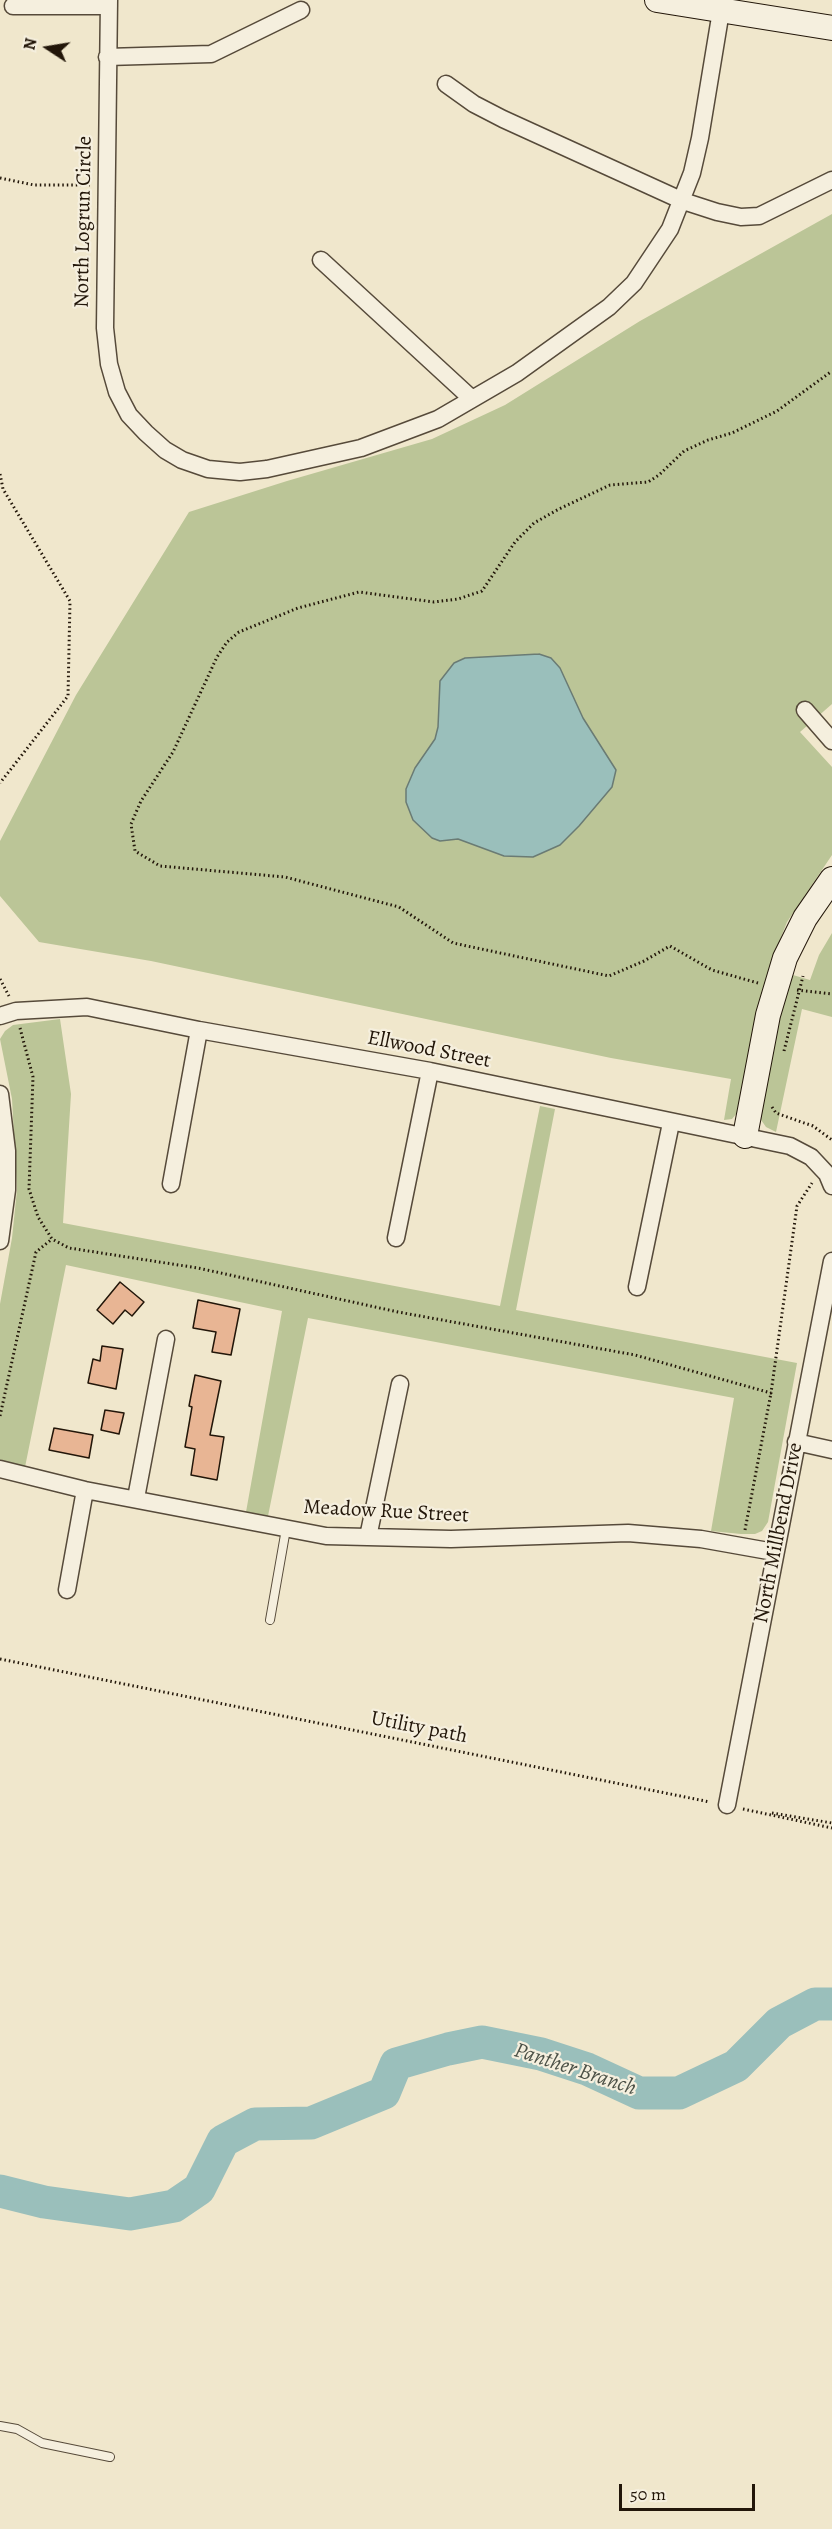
<!DOCTYPE html>
<html>
<head>
<meta charset="utf-8">
<style>
	body { margin:0 }
	#map { position:relative; width:832px; height:2529px; overflow:hidden; background:#f0e7cc; font-family:Alegreya,serif }
	canvas { display:block }
	.north { position:absolute; left:18px; top:18px; width:60px; height:60px; -webkit-text-stroke:4px #f5efde; paint-order:stroke; rotate:282deg; font-size:16px; font-weight:700; line-height:24px; text-align:center; color:#221609 }
	.north::after { content:''; display:block; margin:auto; width:21px; height:27px; background:#221609; clip-path:polygon(50% 0,100% 100%,50% 72%,0 100%) }
	.scale { position:absolute; left:619px; top:2484px; width:136px; height:27px; box-sizing:border-box; border:3px solid #221609; border-top:0; padding-left:8px; font-size:18px; line-height:21px; white-space:nowrap; color:#221609; -webkit-text-stroke:4px #f5efde; paint-order:stroke }
</style>
</head>
<body>
<div id="map">
<canvas width="832" height="2529"></canvas>
<div class="north">N</div>
<div class="scale">50 m</div>
</div>
<script>
const ctx = document.querySelector('canvas').getContext('2d');
ctx.lineJoin = 'round';
function paint(path, color) { ctx.fillStyle = color; ctx.fill(path, 'evenodd'); }
const poly = rows => new Path2D(rows.map(r => 'M' + r).join(''));
function strokePath(path, color, width, dash) { ctx.strokeStyle = color; ctx.lineWidth = width; ctx.lineCap = dash ? 'butt' : 'round'; ctx.setLineDash(dash || []); ctx.stroke(path); }
function drawText(font, color, halo, rows, align = 'center') {
  ctx.font = font + ' Alegreya,serif'; ctx.lineWidth = 4.5; ctx.setLineDash([]); ctx.textBaseline = 'middle'; ctx.strokeStyle = halo; ctx.fillStyle = color; for (const [text, x, y, turn = 0] of rows) {
    ctx.save(); ctx.translate(x, y); ctx.rotate((+turn || 0) * Math.PI / 180); ctx.textAlign = isNaN(turn) ? turn : align; if (halo) ctx.strokeText(text, 0, 0); ctx.fillText(text, 0, 0); ctx.restore();
  }
}
paint(poly([
	[832,214,832,704,800,732,832,767,832,855,787,922,769,968,810,980,819,955,832,933,832,1017,802,1009,776,1132,766,1127,759,1117,737,1113,732,1119,724,1120,731,1079,611,1058,151,961,39,942,0,896,0,841,76,695,189,512,287,481,432,439,505,405,640,321],
	[60,1019,71,1094,63,1223,500,1306,540,1106,555,1109,516,1310,797,1363,768,1522,762,1531,755,1534,741,1534,711,1531,734,1398,308,1318,268,1516,246,1512,282,1311,66,1265,25,1467,0,1462,0,1304,12,1238,17,1190,12,1099,0,1039,5,1031,13,1025]
]), '#bbc597');
const water = poly([
	[539,654,551,658,560,668,583,718,616,770,612,787,579,826,560,845,533,857,504,856,458,839,440,841,432,838,413,820,406,802,406,789,415,768,435,739,438,727,440,681,454,663,465,658,539,654]
]);
paint(water, '#9abfbb');
strokePath(water, '#6a7b74', 1.5);
strokePath(poly([
	[0,2191,44,2202,130,2214,174,2206,199,2189,223,2141,255,2124,311,2123,384,2093,396,2064,448,2049,482,2042,541,2054,587,2069,639,2093,679,2093,736,2066,779,2023,815,2004,832,2004]
]), '#9abfbb', 33);
const building = poly([
	[120,1282,144,1302,132,1316,125,1310,113,1324,97,1310,120,1282],
	[198,1300,240,1309,231,1355,212,1352,216,1332,193,1328,198,1300],
	[102,1346,123,1349,116,1389,88,1383,93,1359,100,1361,102,1346],
	[195,1375,221,1381,210,1435,224,1437,217,1480,191,1475,195,1449,185,1447,192,1407,189,1406,195,1375],
	[105,1410,124,1413,119,1434,101,1430,105,1410],
	[54,1428,93,1435,89,1458,49,1450,54,1428]
]);
paint(building, '#e8b594');
strokePath(building, '#221609', 1.5);
const lane = poly([
	[270,1620,286,1529],
	[0,2426,17,2429,42,2443,110,2457]
]);
const street = poly([
	[109,0,105,328,109,364,117,392,129,415,146,433,165,450,182,460,208,469,240,472,267,469,361,448,438,419,517,373,609,307,634,283,670,229,692,173,700,138,721,11],
	[13,6,109,6],
	[107,57,211,54,301,10],
	[446,84,474,104,503,119,683,201,717,212,741,217,759,216,832,180],
	[321,260,472,399],
	[805,710,832,741],
	[0,1016,16,1011,87,1007,199,1030,430,1071,790,1146,811,1157,827,1174,832,1186],
	[0,1094,7,1151,7,1190,0,1241],
	[171,1184,199,1030],
	[396,1238,430,1071],
	[637,1287,671,1123],
	[796,1442,832,1450],
	[0,1469,85,1490,326,1536,451,1539,628,1533,701,1539,774,1552],
	[136,1498,166,1339],
	[368,1537,400,1384],
	[67,1590,85,1490],
	[727,1805,832,1261]
]);
const secondary = poly([
	[657,0,832,28],
	[745,1136,768,1015,785,958,805,918,832,879]
]);
strokePath(lane, '#564a3a', 10);
strokePath(street, '#564a3a', 19);
strokePath(secondary, '#221609', 26);
strokePath(poly([
	[0,178,34,185,90,185],
	[0,474,3,489,70,601,68,696,0,783],
	[0,979,9,996],
	[758,983,712,970,670,946,644,961,609,976,453,943,399,907,285,877,160,866,135,851,131,824,141,801,173,752,217,657,227,642,239,632,298,608,359,592,434,602,458,599,482,591,515,542,534,523,559,509,610,485,648,482,659,475,684,451,708,440,732,433,777,411,832,371],
	[797,990,832,994],
	[20,1028,33,1077,29,1189,38,1217,52,1239,69,1248,198,1268,398,1312,635,1355,771,1393,797,1206,812,1183],
	[784,1051,803,976],
	[772,1107,776,1113,813,1126,832,1140],
	[0,1416,36,1252,52,1239],
	[745,1530,771,1393],
	[0,1659,710,1802],
	[743,1809,832,1828],
	[772,1813,832,1823]
]), '#221609', 3, [1.5, 3]);
strokePath(lane, '#f5efde', 8);
strokePath(street, '#f5efde', 16);
strokePath(secondary, '#f5efde', 24);
drawText('21px', '#221609', '#f5efde', [
	["North Logrun Circle",84,222,-89],
	["Ellwood Street",429,1050,11],
	["Meadow Rue Street",386,1512,3],
	["North Millbend Drive",779,1533,-79],
	["Utility path",419,1728,11]
]);
drawText('italic 22px', '#4c5147', '#f5efde', [
	["Panther Branch",575,2070,18]
]);
</script>
</body>
</html>
